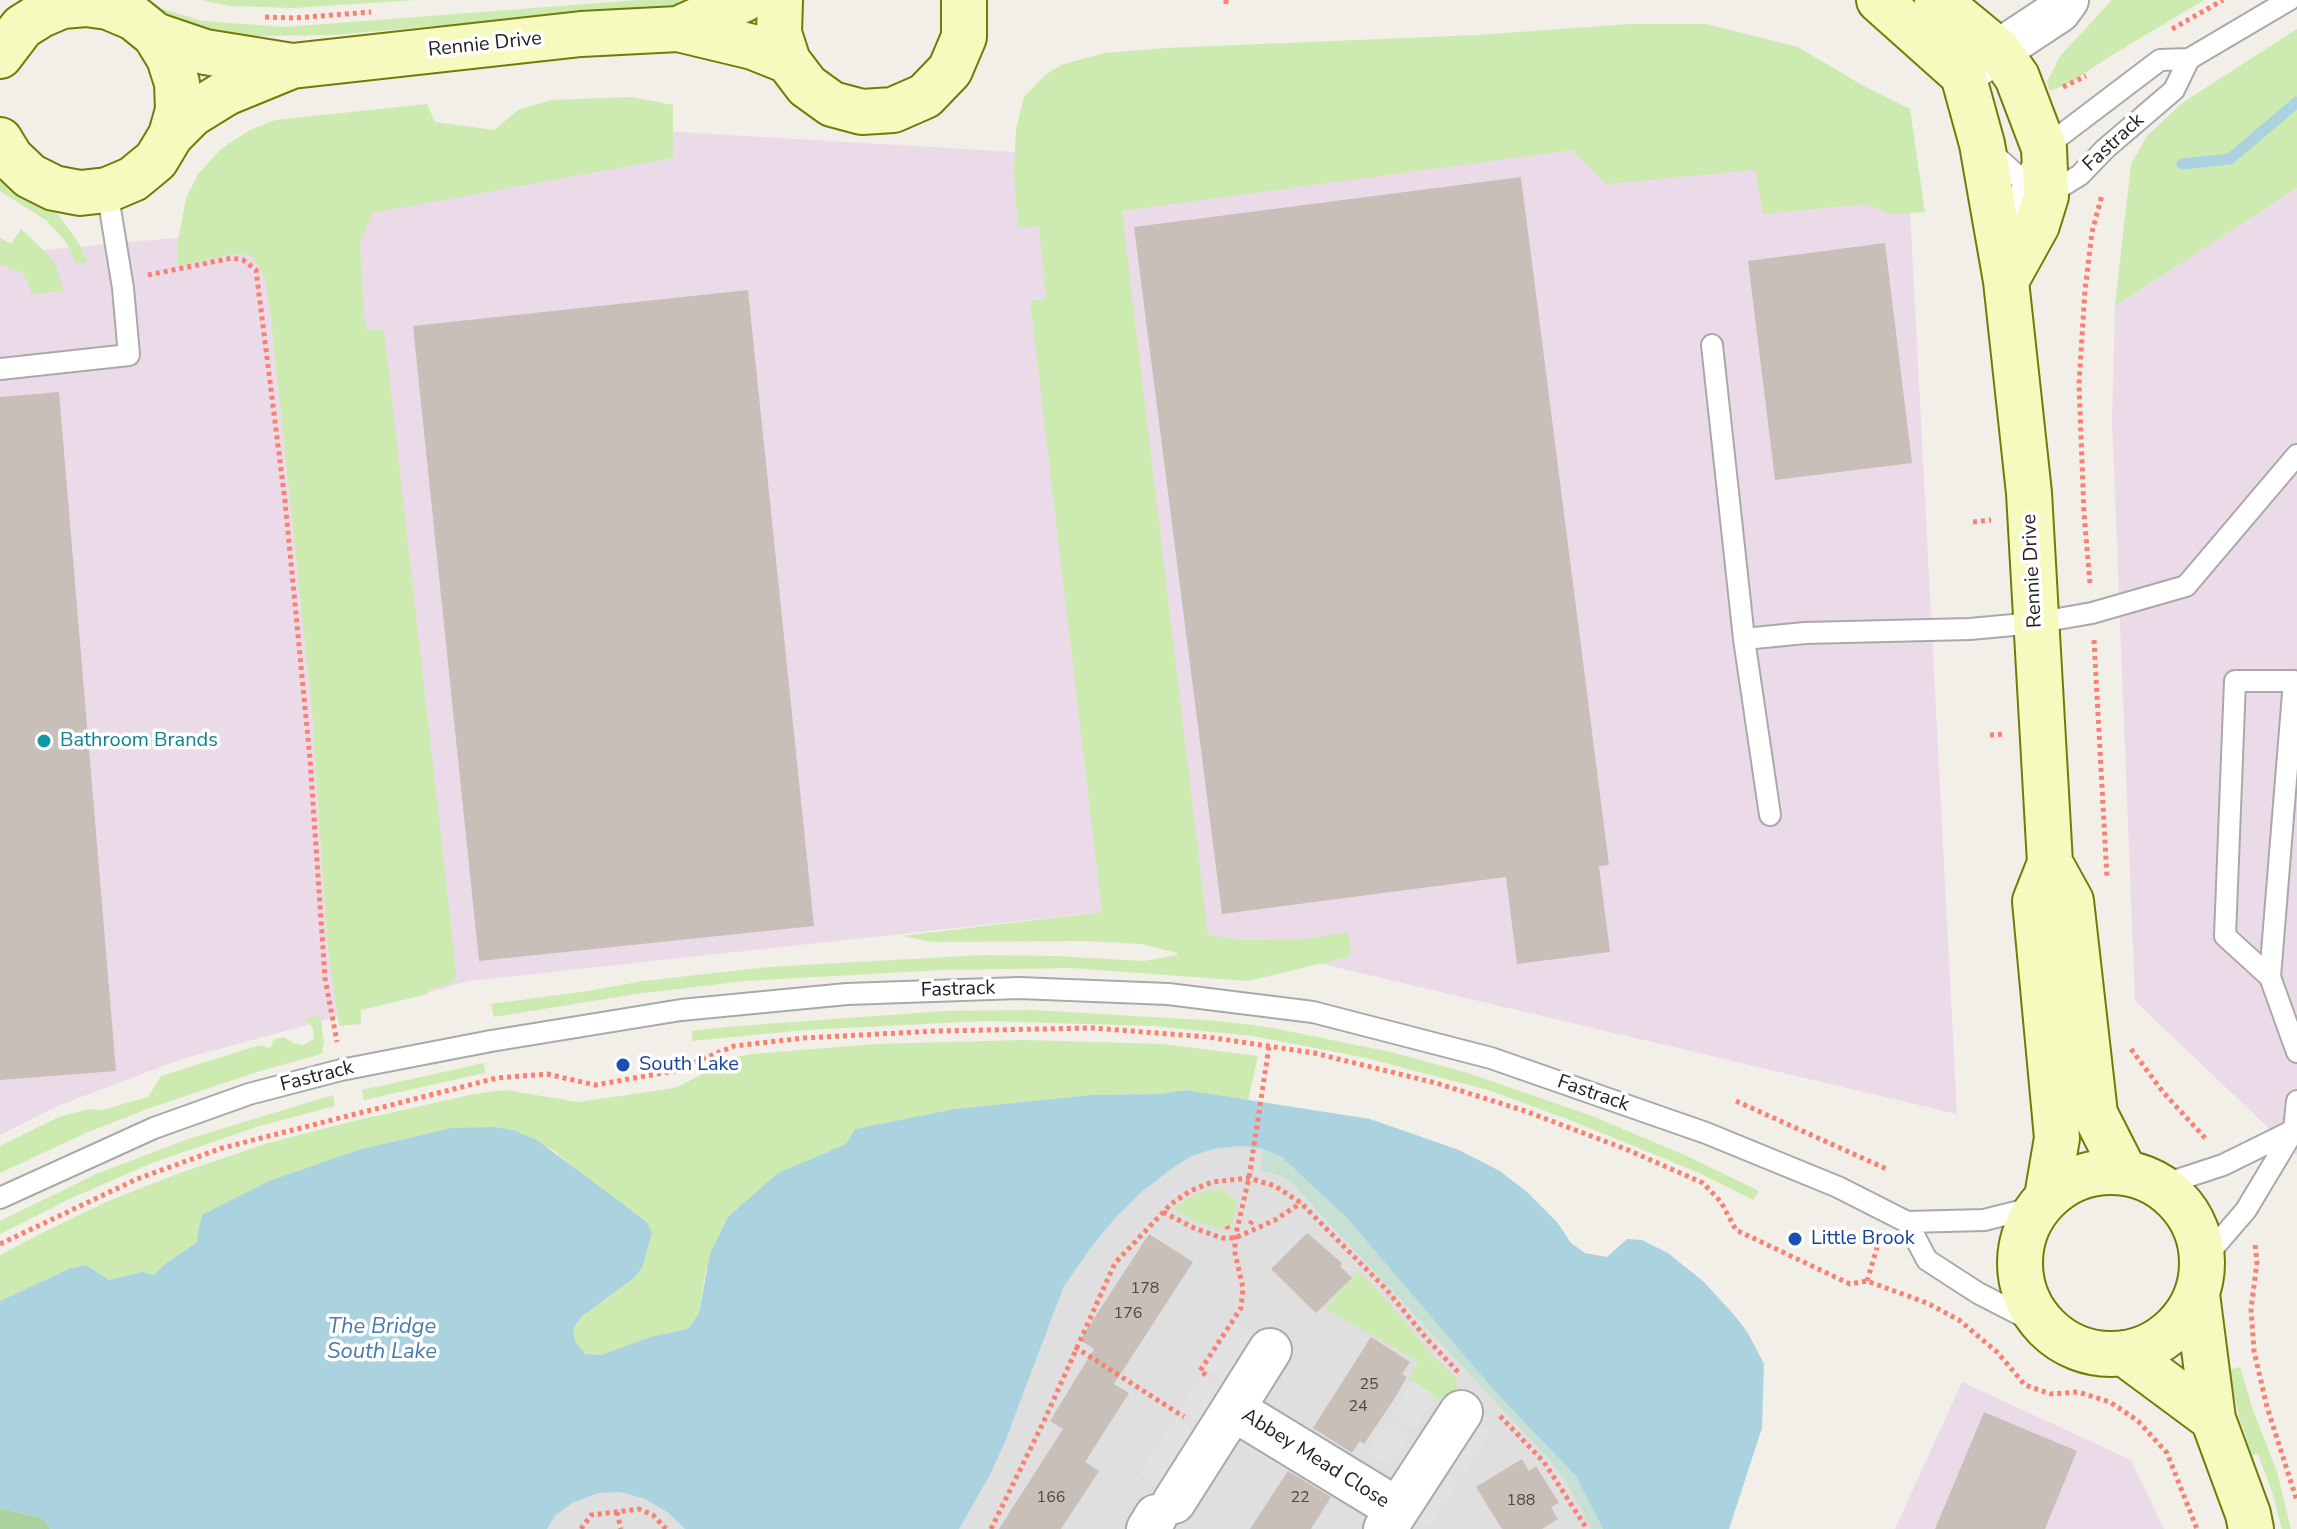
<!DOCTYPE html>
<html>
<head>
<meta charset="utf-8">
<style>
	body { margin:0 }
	canvas { display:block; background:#f2efe9 }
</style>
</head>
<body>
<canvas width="2297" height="1529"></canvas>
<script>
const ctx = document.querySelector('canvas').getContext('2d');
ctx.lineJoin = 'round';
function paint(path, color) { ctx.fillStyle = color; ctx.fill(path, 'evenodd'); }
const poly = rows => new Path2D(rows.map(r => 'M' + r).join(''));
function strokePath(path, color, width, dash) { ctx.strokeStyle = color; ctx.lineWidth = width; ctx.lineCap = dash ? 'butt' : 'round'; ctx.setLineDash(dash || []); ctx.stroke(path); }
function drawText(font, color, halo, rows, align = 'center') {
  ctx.font = font + ' "Nunito Sans",sans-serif'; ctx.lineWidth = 7; ctx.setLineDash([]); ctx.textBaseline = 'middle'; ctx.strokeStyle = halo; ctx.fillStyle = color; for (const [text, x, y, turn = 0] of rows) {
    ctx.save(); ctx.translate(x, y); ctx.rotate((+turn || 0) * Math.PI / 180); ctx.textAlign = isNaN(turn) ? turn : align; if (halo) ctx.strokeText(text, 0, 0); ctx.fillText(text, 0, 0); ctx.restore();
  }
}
paint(poly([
	[1240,1146,1264,1149,1500,1397,1603,1529,959,1529,990,1475,1005,1442,1064,1286,1093,1245,1117,1216,1143,1191,1174,1167,1192,1156,1214,1149],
	[620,1492,645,1499,667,1512,685,1529,547,1529,555,1516,572,1503,599,1493]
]), '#e0dfdf');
paint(poly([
	[1905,114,1957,1114,1102,912,470,981,182,1059,55,1107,0,1135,0,254,218,234,560,125,1067,155],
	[2297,188,2297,1155,2135,1001,2112,420,2115,306],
	[1962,1382,2131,1460,2164,1529,1895,1529]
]), '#ebdbe8');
paint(poly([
	[135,0,147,0,166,10,203,21,285,27,639,0,703,0,694,3,334,35,250,36,196,28],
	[200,0,416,0,294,8,231,6],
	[2112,0,2204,0,2107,58,2072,82,2050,91,2047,82,2060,56],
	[1630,24,1706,24,1798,47,1862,85,1910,109,1925,212,1890,214,1866,204,1763,214,1755,170,1606,184,1572,150,1122,211,1208,935,1243,940,1306,939,1348,932,1351,956,1248,981,1071,968,942,970,745,981,636,994,494,1017,491,1004,588,991,643,981,768,967,984,955,1056,956,1144,961,1177,955,1177,953,1141,944,1089,941,933,942,901,936,1102,912,1030,301,1046,299,1039,226,1018,228,1014,176,1016,129,1024,97,1045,75,1061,65,1104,53,1165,48,1477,35],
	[2297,29,2297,188,2115,306,2131,164,2147,136,2182,103],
	[631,97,673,105,673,158,373,213,360,243,364,317,367,330,384,330,456,970,455,982,428,990,428,994,361,1010,361,1024,339,1026,327,941,312,709,271,319,265,278,252,256,238,253,178,266,178,241,186,198,198,174,220,150,248,131,275,120,427,104,435,122,494,130,518,110,551,100],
	[0,177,46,205,59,216,77,240,88,262,77,264,66,242,47,221,0,191],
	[21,229,50,256,57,268,63,291,32,294,23,273,0,264,0,238,11,244],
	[1033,1010,1219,1021,1268,1027,1395,1053,1468,1073,1592,1116,1687,1156,1759,1191,1753,1200,1697,1172,1570,1120,1488,1090,1366,1058,1253,1036,1154,1026,985,1021,805,1030,692,1041,692,1031,725,1027,943,1011],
	[320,1016,324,1042,322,1054,260,1071,150,1108,86,1133,0,1173,0,1146,59,1117,89,1109,102,1110,148,1097,161,1076,260,1045,270,1048,274,1039,284,1037,293,1043,303,1045,314,1039,313,1029,305,1018],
	[1024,1040,1163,1044,1258,1056,1248,1101,1185,1090,1158,1094,1091,1095,954,1109,855,1129,846,1144,778,1173,706,1269,699,1313,688,1329,653,1336,601,1355,587,1354,575,1341,573,1329,581,1317,634,1278,642,1268,648,1222,586,1178,553,1150,513,1130,495,1127,200,1231,196,1243,165,1264,154,1276,142,1272,109,1280,86,1265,71,1268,0,1301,0,1255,40,1234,106,1202,174,1175,268,1143,354,1121,474,1094,506,1090,578,1102,675,1088,736,1057,751,1054,877,1044],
	[484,1063,485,1073,364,1100,362,1090],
	[333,1095,335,1106,259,1126,152,1163,67,1200,0,1234,0,1221,96,1174,188,1139],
	[1225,1189,1228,1196,1237,1200,1233,1222,1222,1229,1196,1222,1173,1209,1194,1195,1206,1191],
	[1358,1271,1390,1304,1434,1358,1459,1381,1449,1402,1441,1397,1439,1400,1409,1380,1418,1361,1325,1309],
	[2240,1367,2253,1410,2277,1472,2291,1529,2282,1529,2272,1492,2258,1454,2252,1455,2239,1417,2230,1375,2232,1369]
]), '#cdebb0');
paint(poly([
	[0,1508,42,1518,51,1529,0,1529]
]), '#add19e');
paint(poly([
	[1264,1149,1283,1158,1302,1175,1347,1218,1387,1262,1500,1397,1575,1475,1603,1529,1591,1529,1566,1481,1544,1454,1291,1182,1281,1176,1260,1170]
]), '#c6e0d4');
paint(poly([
	[1234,1323,1257,1338,1228,1383,1205,1369],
	[1202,1376,1224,1390,1203,1423,1179,1409],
	[1413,1381,1436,1396,1415,1429,1392,1414],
	[1468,1417,1491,1432,1463,1475,1441,1461],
	[1175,1418,1197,1432,1163,1489,1139,1474],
	[1388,1420,1410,1435,1389,1467,1367,1453],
	[1436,1466,1459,1481,1430,1527,1407,1512]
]), '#e2e2e2');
paint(poly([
	[1185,1090,1370,1119,1459,1150,1500,1171,1527,1192,1557,1222,1571,1243,1585,1253,1607,1257,1627,1239,1642,1240,1668,1253,1704,1282,1735,1316,1748,1333,1764,1364,1762,1428,1729,1529,1603,1529,1575,1475,1500,1397,1347,1218,1283,1158,1264,1149,1240,1146,1214,1149,1192,1156,1174,1167,1143,1191,1117,1216,1093,1245,1064,1286,1005,1442,990,1475,959,1529,685,1529,667,1512,645,1499,620,1492,599,1493,572,1503,555,1516,547,1529,51,1529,42,1518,0,1508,0,1301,71,1268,86,1265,109,1280,142,1272,154,1275,165,1264,196,1243,202,1215,269,1181,358,1150,452,1128,495,1127,513,1130,537,1140,647,1222,652,1233,642,1268,634,1278,581,1317,573,1329,575,1341,586,1354,601,1355,653,1336,688,1329,699,1313,710,1254,728,1217,778,1173,846,1144,855,1129,954,1109,1091,1095,1158,1094]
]), '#aad3df');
strokePath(poly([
	[2182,164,2230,159,2297,102]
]), '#aad3df', 11);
paint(poly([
	[1521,177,1609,865,1599,866,1610,952,1517,964,1506,877,1222,914,1134,227],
	[1885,243,1912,463,1775,480,1748,261],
	[748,290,814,926,479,961,413,326],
	[59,392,116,1071,0,1080,0,397],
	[1307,1233,1342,1263,1340,1266,1352,1278,1316,1313,1271,1269],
	[1149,1234,1193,1262,1114,1384,1129,1393,1085,1462,1099,1471,1061,1529,999,1529,1063,1429,1050,1421,1094,1349,1080,1340],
	[1371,1337,1410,1362,1402,1374,1407,1377,1395,1398,1364,1444,1360,1441,1352,1453,1313,1428],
	[1984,1412,2077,1451,2045,1529,1935,1529],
	[1522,1459,1529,1471,1536,1466,1559,1503,1551,1507,1558,1519,1542,1529,1502,1529,1476,1487],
	[1288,1471,1331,1497,1311,1529,1250,1529]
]), '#c7bfb8');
const lane = poly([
	[1988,149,2023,181,2046,196,2080,175,2105,149,2174,90,2189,59],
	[2013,237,2023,181,2044,148,2160,60,2189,59,2289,0],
	[1712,345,1744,639,1805,633,1970,629,2035,623,2092,613,2186,586,2297,455],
	[0,369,129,355,123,288,107,190],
	[1744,639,1770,815],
	[2270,977,2225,936,2235,681,2294,681,2270,977,2297,1052],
	[2162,1185,2223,1165,2294,1130],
	[0,1198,154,1128,249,1094,341,1070,491,1041,681,1010,847,994,1019,988,1168,994,1313,1012,1491,1058,1706,1133,1838,1187,1907,1222,1984,1220,2036,1207],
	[1907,1222,1927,1260,1978,1293,2048,1329],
	[2203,1260,2246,1210,2294,1130,2297,1101]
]);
const street = poly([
	[1971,69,2059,11,2067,0],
	[1233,1409,1270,1350],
	[1174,1502,1233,1409,1397,1509],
	[1148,1529,1156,1516],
	[1385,1529,1461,1412]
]);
const secondary = poly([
	[780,0,779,33,788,61,807,86,832,104,862,112,893,110,925,96,950,70,964,37,964,0],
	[1879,0,1963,75,1982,144,2006,281,2029,493,2050,863,2071,901,2095,1114,2125,1173],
	[1937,0,1998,50,2017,77,2044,148,2046,196,2037,225,2006,281],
	[678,29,743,0],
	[155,35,205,52,292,66,581,34,678,29,753,47,788,61],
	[0,56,22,27,41,15,62,6,86,4,108,7,134,18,155,35,169,58,177,83,178,110,171,135],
	[0,140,11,158,30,176,54,188,80,193,107,190,133,179,156,160,171,135,192,114,226,93,292,66],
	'2020 1263a91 91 0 1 1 182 0a91 91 0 1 1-182 0Z',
	[2047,1197,2057,1138,2035,901,2050,863],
	[2197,1294,2213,1419],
	[2124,1353,2213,1419,2248,1514,2251,1529]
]);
strokePath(lane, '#a9a9a9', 24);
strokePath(street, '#a9a9a9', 46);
strokePath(secondary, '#707d05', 48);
strokePath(poly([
	[1226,0,1226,6],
	[265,17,295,18,371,12],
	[2172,29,2223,0],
	[2063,87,2086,76],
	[148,275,232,258,243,260,256,270,285,501,310,759,325,978,337,1042],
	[1973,522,1991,520],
	[2090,583,2084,514,2079,384,2085,290,2092,232,2102,195],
	[2094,640,2107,878],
	[1990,735,2005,734],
	[2131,1049,2163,1092,2206,1139],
	[1736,1101,1889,1170],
	[1163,1212,1194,1228,1222,1238,1235,1238,1275,1220,1301,1203],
	[1250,1224,1252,1221],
	[1227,1226,1228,1229],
	[0,1244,137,1179,222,1148,497,1078,547,1074,595,1085,674,1071,734,1046,804,1038,936,1031,1093,1028,1208,1037,1314,1053,1436,1083,1525,1111,1628,1150,1703,1183,1721,1202,1736,1230,1850,1284,1867,1281,1927,1303,1959,1320,1997,1352,2025,1385,2051,1394,2078,1392,2110,1402,2138,1421,2167,1453,2197,1529],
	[2255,1245,2257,1262,2251,1309,2254,1351,2267,1407,2297,1501],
	[1867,1281,1879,1241],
	[1075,1347,1184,1417],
	[1206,1375,1200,1371,1241,1308,1243,1288,1235,1253,1235,1238,1249,1178,1269,1047],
	[1500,1416,1544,1462,1587,1529],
	[617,1512,621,1529],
	[581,1529,591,1515,639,1509,653,1515,666,1529],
	[991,1529,1044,1421,1115,1263,1171,1204,1190,1191,1212,1182,1249,1178,1275,1186,1301,1203,1386,1289,1426,1338,1460,1374]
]), '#fa8072', 5, [4, 4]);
strokePath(lane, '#fff', 20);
strokePath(street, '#fff', 42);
strokePath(secondary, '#f7fabf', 44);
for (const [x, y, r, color] of [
	[44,741,8,"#0f9aa8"],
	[623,1065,8,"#1a4fb4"],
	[1795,1239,8,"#1a4fb4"]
]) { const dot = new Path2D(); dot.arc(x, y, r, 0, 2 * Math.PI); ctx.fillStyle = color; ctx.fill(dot); strokePath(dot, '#fff', 3); }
drawText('16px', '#4b4948', null, [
	["178",1145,1289],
	["176",1128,1314],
	["25",1369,1385],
	["24",1358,1407],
	["166",1051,1498],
	["22",1300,1498],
	["188",1521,1501]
]);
drawText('20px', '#222', '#fff', [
	["Rennie Drive",485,45,-6],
	["Fastrack",2114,143,-43],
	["Rennie Drive",2033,571,-93],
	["Fastrack",958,990,-2],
	["Fastrack",317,1077,-14],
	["Fastrack",1593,1094,19],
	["Abbey Mead Close",1315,1459,32]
]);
drawText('20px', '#0d838f', '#fff', [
	["Bathroom Brands",60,741]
], 'left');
drawText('20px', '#164399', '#fff', [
	["South Lake",639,1065],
	["Little Brook",1811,1239]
], 'left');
drawText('italic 22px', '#4a7aab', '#fff', [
	["The Bridge",382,1328],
	["South Lake",382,1353]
]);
</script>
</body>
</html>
